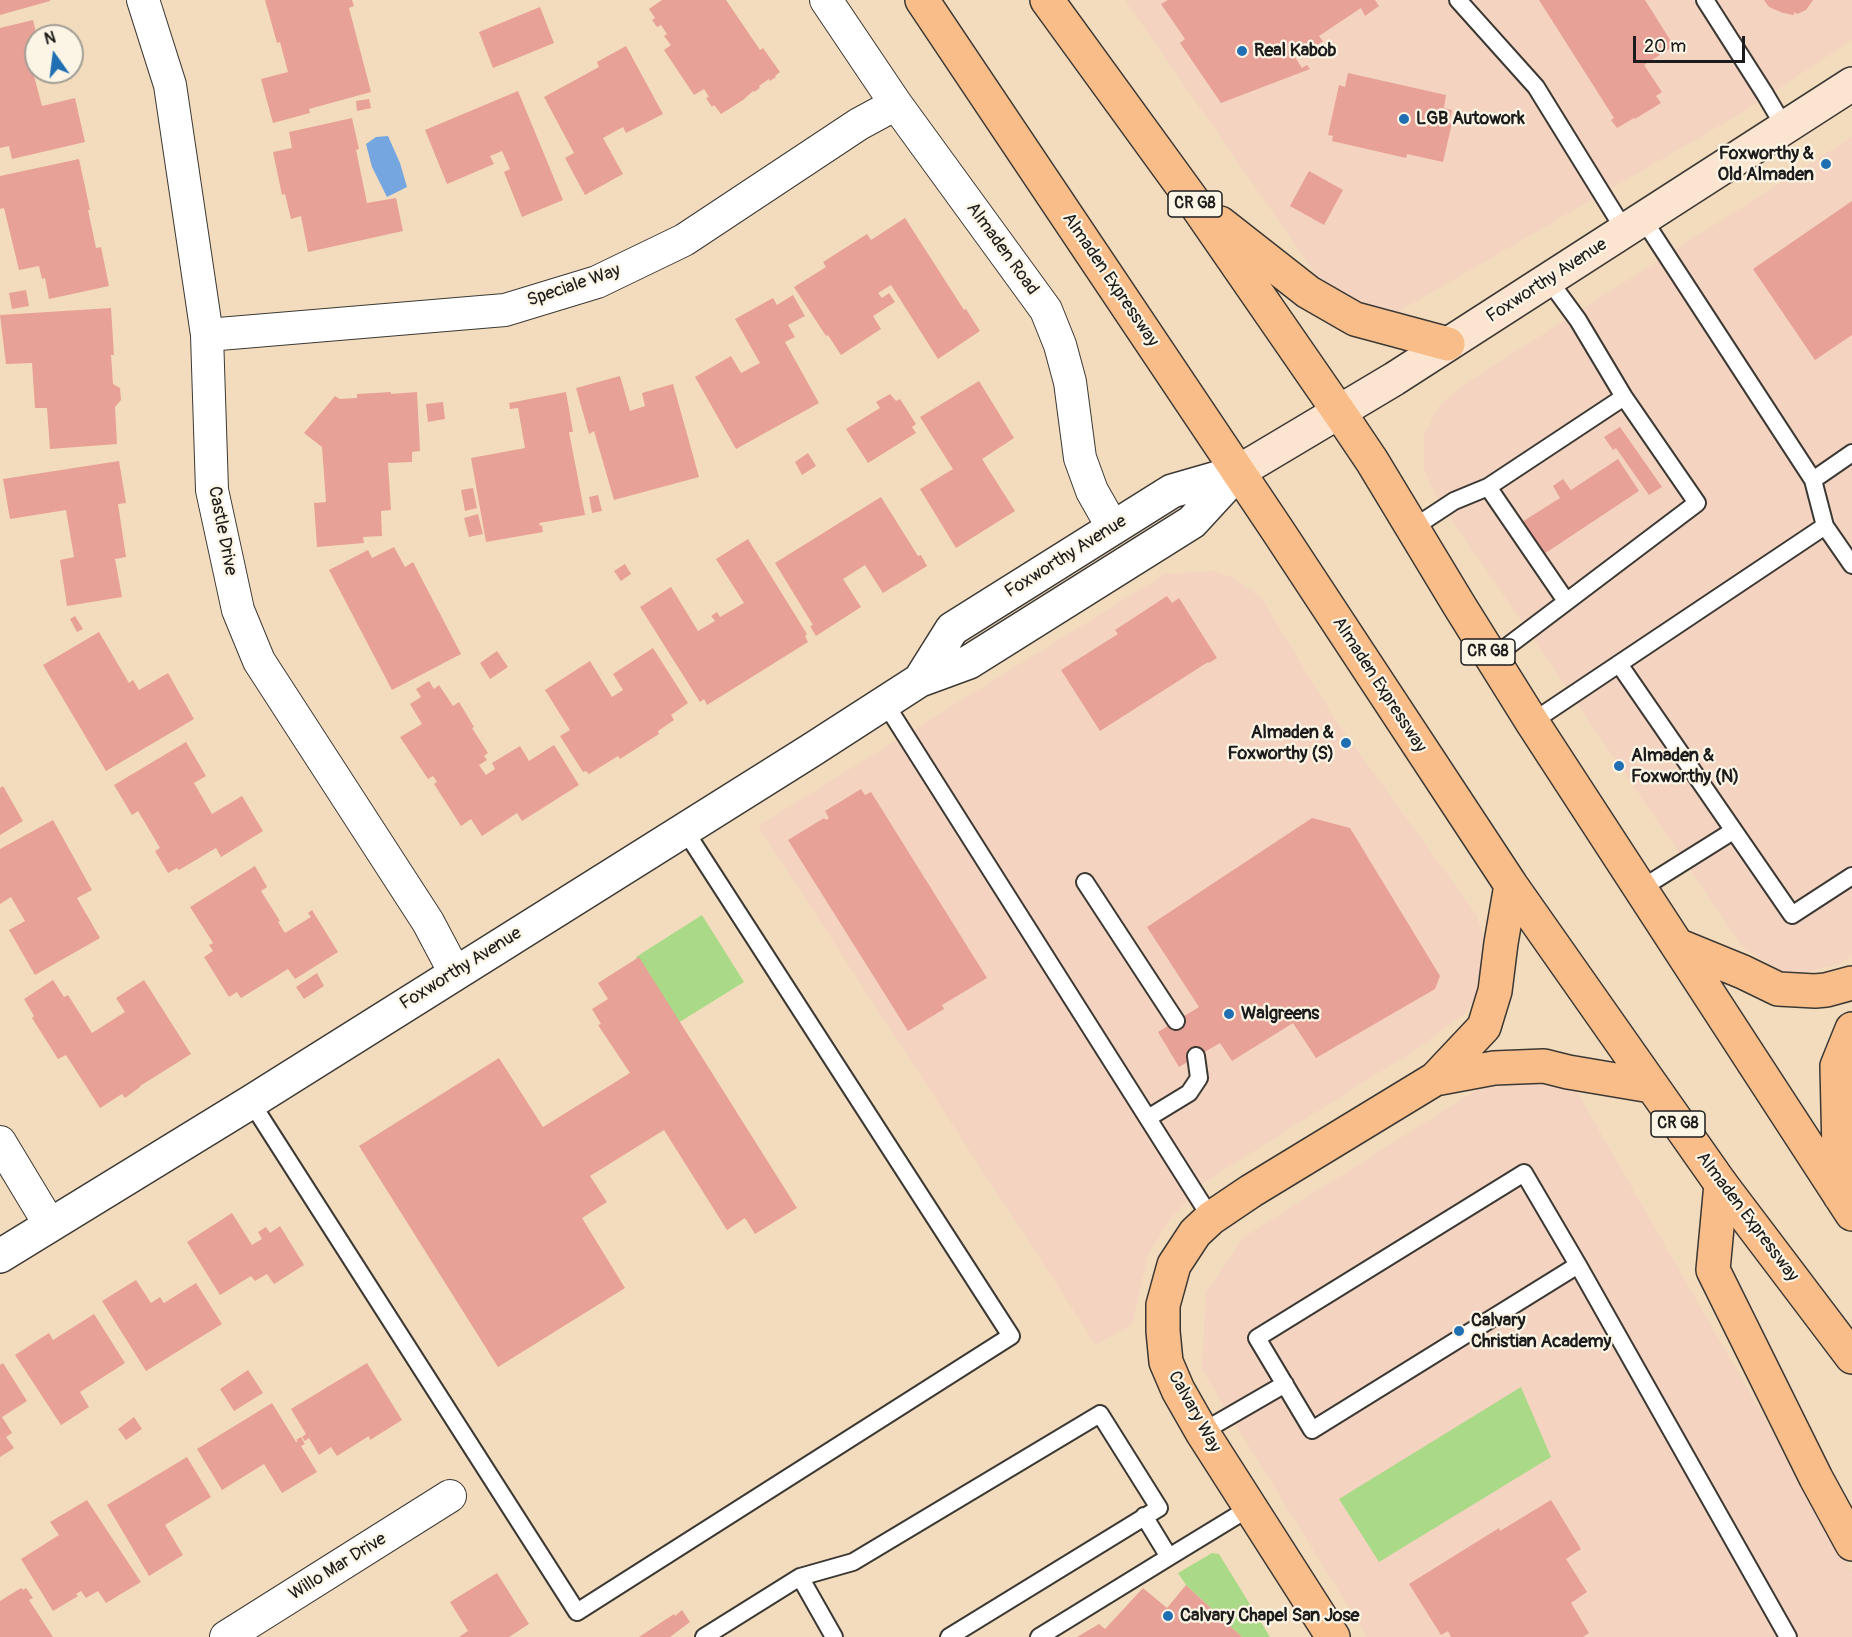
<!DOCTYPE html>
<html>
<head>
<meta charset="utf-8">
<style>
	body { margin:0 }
	#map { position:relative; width:1852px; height:1637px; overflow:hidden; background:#f3dcbd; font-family:Pangolin,sans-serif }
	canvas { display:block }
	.north { position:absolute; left:24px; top:24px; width:60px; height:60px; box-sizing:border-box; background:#fcf5e5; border:2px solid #a29e95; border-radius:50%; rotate:346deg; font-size:16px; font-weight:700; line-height:24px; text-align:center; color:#1c1c1c }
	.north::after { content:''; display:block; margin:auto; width:21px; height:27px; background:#1f6fb2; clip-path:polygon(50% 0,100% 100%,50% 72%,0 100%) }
	.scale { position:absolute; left:1633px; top:36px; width:112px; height:27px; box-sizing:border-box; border:3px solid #1c1c1c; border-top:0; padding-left:8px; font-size:18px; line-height:21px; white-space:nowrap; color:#1c1c1c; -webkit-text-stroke:4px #fcf5e5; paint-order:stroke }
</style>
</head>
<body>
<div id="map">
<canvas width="1852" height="1637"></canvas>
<div class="north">N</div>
<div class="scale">20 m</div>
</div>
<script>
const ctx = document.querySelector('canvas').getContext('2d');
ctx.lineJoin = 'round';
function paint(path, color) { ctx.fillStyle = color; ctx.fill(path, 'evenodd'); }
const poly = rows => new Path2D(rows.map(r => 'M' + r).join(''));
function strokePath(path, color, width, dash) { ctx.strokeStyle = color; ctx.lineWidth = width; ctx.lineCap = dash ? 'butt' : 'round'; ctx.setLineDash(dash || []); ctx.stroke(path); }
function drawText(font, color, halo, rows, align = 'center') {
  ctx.font = font + ' Pangolin,sans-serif'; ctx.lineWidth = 4.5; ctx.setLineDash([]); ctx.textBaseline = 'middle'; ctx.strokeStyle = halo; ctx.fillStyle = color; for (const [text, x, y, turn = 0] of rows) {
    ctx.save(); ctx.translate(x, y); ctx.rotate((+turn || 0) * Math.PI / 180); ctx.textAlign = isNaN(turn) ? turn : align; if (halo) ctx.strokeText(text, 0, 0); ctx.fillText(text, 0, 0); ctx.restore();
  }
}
paint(poly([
	[1125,0,1852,0,1852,40,1743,112,1358,335],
	[1852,137,1852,956,1839,964,1791,976,1745,950,1438,499,1424,469,1424,435,1440,404,1468,382],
	[1214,571,1234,578,1262,599,1336,721,1476,914,1486,944,1482,986,1467,1012,1418,1048,1206,1181,1171,1218,1148,1255,1132,1324,1096,1345,758,826,1165,574],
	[1534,1080,1577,1092,1852,1571,1852,1637,1367,1637,1202,1370,1206,1292,1244,1237,1489,1082]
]), '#f4d3c0');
paint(poly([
	[702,915,744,982,678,1023,636,957],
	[1521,1387,1551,1457,1379,1562,1339,1499],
	[1212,1553,1219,1554,1270,1637,1242,1637,1186,1585,1178,1573]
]), '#aada88');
paint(poly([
	[388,136,400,163,407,187,387,197,372,167,366,144,376,137]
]), '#75a6e0');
paint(poly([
	[0,0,50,0,50,1,0,15],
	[265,0,352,0,354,6,349,8,371,92,309,109,310,113,273,123,261,79,288,72,280,42,277,43],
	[662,0,726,0,760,50,763,48,780,72,775,76,776,77,770,81,769,79,759,86,760,88,754,92,753,91,743,100,721,114,714,105,712,107,706,98,709,97,704,89,694,95,664,50,671,45,664,36,667,34,661,25,657,27,652,20,655,18,649,9],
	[1168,0,1375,0,1379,6,1365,16,1361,8,1319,36,1323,41,1313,48,1310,43,1293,54,1302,68,1307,65,1310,69,1221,103,1180,43,1185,39,1161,4],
	[1539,0,1645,0,1674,46,1644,65,1662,92,1656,96,1661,103,1635,119,1634,118,1617,128,1611,120,1614,118],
	[1764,0,1813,0,1806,10,1797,14,1794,12,1794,15,1783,13,1769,7],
	[540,7,554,43,493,68,479,32],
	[33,20,37,36,36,71,33,72,42,106,75,98,85,142,12,159,9,146,0,148,0,28],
	[626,46,663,114,626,133,623,127,603,138,623,174,585,195,565,158,574,153,544,97,599,67,597,62],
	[1348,73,1446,95,1444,108,1452,110,1449,123,1452,123,1443,162,1407,154,1406,158,1332,141,1333,136,1328,135,1339,85,1345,87],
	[518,91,563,200,522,217,504,172,510,169,502,151,490,156,494,164,447,184,425,130],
	[369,99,371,108,357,111,356,101],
	[352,118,359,149,356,150,367,203,396,198,403,231,308,252,301,216,291,219,285,194,282,195,273,152,292,148,289,132],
	[79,159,90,210,88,210,96,248,101,247,109,286,49,299,45,278,42,279,39,266,19,270,4,208,0,209,0,176],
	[1309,171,1343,190,1324,225,1290,206],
	[1852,201,1852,335,1815,360,1753,269],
	[905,218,964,310,966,309,980,331,938,359,891,285,878,293,882,298,889,293,895,302,873,316,881,329,841,355,828,335,826,336,794,287,826,267,823,262,867,234,871,240],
	[26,290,29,306,12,309,9,293],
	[793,295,805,316,788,325,795,337,785,342,819,403,736,449,695,377,731,356,741,373,760,363,735,319,773,298,777,305],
	[111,308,114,355,111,355,113,384,120,388,121,400,115,407,117,444,50,449,47,408,35,408,32,363,6,364,0,315],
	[620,376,630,411,645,406,642,393,673,384,699,477,614,500,594,431,589,434,576,388],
	[979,381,1014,438,982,459,1015,511,956,548,920,489,953,469,920,417],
	[391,392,391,394,417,392,420,451,412,452,412,462,388,463,391,510,381,511,382,536,363,537,364,543,317,547,314,503,326,502,322,447,304,433,335,396,340,399,357,398,357,394],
	[566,392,573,432,569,432,585,515,539,523,540,526,542,525,543,532,486,542,471,458,525,448,518,408,510,409,509,403],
	[890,394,896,401,900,399,916,424,912,427,916,433,868,463,846,429,880,408,876,402],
	[443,402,445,419,428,422,426,404],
	[1620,427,1662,487,1649,495,1616,448,1613,450,1604,437],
	[808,453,816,466,802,475,795,462],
	[1618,459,1639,491,1544,554,1522,522,1560,498,1553,486,1563,479,1571,490],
	[119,461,126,503,118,504,126,557,115,559,122,597,67,606,60,560,74,557,66,510,10,519,3,479],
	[473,488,477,508,465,511,461,490],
	[598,495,602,511,592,513,589,497],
	[881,497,918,556,921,555,927,566,883,593,865,565,843,579,861,607,816,636,810,626,813,625,775,563],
	[478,514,483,534,469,537,464,518],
	[748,539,807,634,805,636,808,642,707,705,704,699,700,702,640,607,671,587,698,631,715,621,711,616,717,612,720,617,744,603,716,559],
	[394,547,405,567,413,562,461,654,392,690,329,570,368,550,372,558],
	[625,564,631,574,621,581,614,571],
	[1167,596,1172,603,1179,598,1217,658,1209,663,1208,662,1100,731,1061,670,1118,634,1115,630],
	[75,616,83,629,77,632,70,619],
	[99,632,129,683,133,680,139,690,168,673,194,719,106,771,43,665],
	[653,648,688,703,671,715,674,720,658,731,659,734,620,759,618,756,589,774,586,771,583,772,560,736,570,730,545,690,590,661,612,697,623,690,613,674],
	[497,651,508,667,490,679,480,663],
	[429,681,434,689,439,685,453,706,459,702,474,727,472,728,488,753,484,756,487,760,479,765,486,775,495,769,492,763,520,746,529,761,554,745,579,785,522,821,517,813,482,836,471,819,461,826,434,784,437,782,433,776,428,779,400,737,422,724,410,704,421,697,416,689],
	[186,742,206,776,194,783,212,814,242,796,263,831,221,857,216,848,179,870,177,868,168,873,155,851,160,848,138,811,132,815,114,785],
	[3,786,23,821,0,835,0,788],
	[861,789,865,795,871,792,987,978,942,1005,944,1009,908,1031,788,840,824,818,826,820,829,818,825,811],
	[1312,818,1350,828,1440,976,1435,989,1316,1058,1293,1023,1232,1061,1220,1043,1179,1067,1158,1032,1199,1007,1147,927],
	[53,820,92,890,77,898,100,938,35,975,9,930,25,921,11,897,0,904,0,849],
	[255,866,267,887,261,891,280,921,278,922,285,933,311,917,308,913,312,910,338,952,295,979,288,969,241,998,237,992,229,997,204,957,213,951,209,945,213,943,190,907],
	[639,957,797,1208,755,1234,745,1218,727,1230,664,1130,590,1176,607,1202,582,1218,625,1288,498,1367,359,1146,499,1058,543,1127,630,1073,598,1025,601,1024,592,1009,608,999,598,983],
	[317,973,324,986,304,999,296,987],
	[53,980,64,997,68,995,92,1033,125,1012,116,998,144,980,191,1054,140,1086,140,1087,125,1098,122,1094,100,1108,66,1055,58,1059,32,1018,34,1016,24,999],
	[232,1213,252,1245,262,1239,258,1232,266,1227,270,1233,280,1226,304,1265,274,1284,267,1274,255,1281,251,1276,220,1295,187,1242],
	[136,1280,151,1303,160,1297,164,1303,196,1283,222,1324,146,1371,102,1301],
	[94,1314,125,1363,80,1392,89,1407,61,1425,15,1355,49,1333,53,1340],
	[3,1363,27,1401,2,1417,12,1433,6,1437,14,1448,0,1457,0,1365],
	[367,1363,402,1420,370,1440,369,1436,337,1456,331,1447,319,1455,309,1438,305,1441,302,1437,306,1434,291,1409],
	[248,1370,263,1393,234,1411,220,1389],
	[272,1403,296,1442,298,1441,296,1440,301,1437,305,1444,301,1446,317,1472,282,1493,264,1464,222,1490,197,1449],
	[134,1417,142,1429,126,1440,118,1429],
	[187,1457,211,1497,165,1525,183,1555,149,1576,107,1505],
	[87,1500,141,1582,106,1603,98,1591,86,1598,81,1591,76,1594,78,1596,53,1611,21,1559,59,1535,50,1522],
	[1551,1500,1581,1549,1566,1559,1587,1592,1571,1603,1589,1633,1583,1637,1451,1637,1448,1631,1441,1635,1409,1584,1499,1528,1500,1531],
	[497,1573,529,1624,509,1637,459,1637,468,1631,450,1602],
	[1186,1585,1242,1637,1077,1637,1099,1624,1105,1629,1143,1588,1167,1608],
	[21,1588,23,1590,26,1588,33,1598,29,1600,53,1637,0,1637,0,1601],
	[682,1610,690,1622,670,1637,639,1637,674,1614,675,1616]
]), '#e8a196');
const service = poly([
	[1458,0,1536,87,1625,231],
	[1705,0,1765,94,1785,128],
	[1643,219,1813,480,1825,526,1852,565],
	[1813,480,1852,453],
	[1488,487,1624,397],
	[1413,528,1454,501,1488,487,1566,601],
	[1492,658,1697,503,1624,397,1578,320,1548,279],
	[1619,664,1792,915,1852,876],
	[885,703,1211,1218],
	[1532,722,1825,526],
	[1085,882,1176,1021],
	[1642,888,1733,831],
	[251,1102,577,1612,1011,1336,684,829],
	[1148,1118,1189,1093,1199,1078,1196,1056],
	[1578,1265,1312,1430,1257,1338,1524,1173,1578,1265,1788,1637],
	[1202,1432,1285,1384],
	[1144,1516,1169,1557,1251,1507],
	[800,1577,834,1637],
	[704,1637,800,1577,853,1562,1100,1414,1159,1508,949,1637],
	[1039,1637,1169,1557]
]);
const minor = poly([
	[143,0,170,85,207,335,212,490,238,610,259,661,428,922,455,973],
	[826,0,896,104,1046,310,1060,345,1070,382,1080,458,1092,491,1113,528],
	[207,335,505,310,597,282,684,240,859,124,896,104],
	[0,1142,50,1225],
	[226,1637,450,1496]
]);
const tertiary = poly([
	[920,680,952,629,1172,491,1238,472],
	[0,1256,251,1102,810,751,920,680,969,662,1192,522,1238,472]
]);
const secondary = poly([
	[1238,472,1394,379,1852,84]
]);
const primary = poly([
	[922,0,1278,531,1511,885,1721,1184,1852,1357],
	[1047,0,1196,205,1339,412,1372,461,1459,605,1532,722,1852,1214],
	[1220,223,1308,292,1355,319,1448,344],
	[1677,945,1743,972,1778,989,1815,991,1826,990,1852,983],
	[1435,1079,1494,1068,1544,1066,1568,1072,1651,1086],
	[1840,1196,1837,1066,1852,1029],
	[1333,1637,1202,1432,1178,1390,1166,1362,1163,1331,1163,1305,1174,1265,1195,1233,1211,1218,1251,1191,1435,1079,1484,1027,1495,991,1501,943,1511,885]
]);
const trunk = poly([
	[1721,1184,1713,1270,1816,1478,1852,1544]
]);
strokePath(service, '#3c3934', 20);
strokePath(minor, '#3c3934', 34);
strokePath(tertiary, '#3c3934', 36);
strokePath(secondary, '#3c3934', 36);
strokePath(primary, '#3c3934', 36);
strokePath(trunk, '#3c3934', 36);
strokePath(service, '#fff', 16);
strokePath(minor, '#fff', 32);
strokePath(tertiary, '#fff', 33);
strokePath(secondary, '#fce5d0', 33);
strokePath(primary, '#f8bd89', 33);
strokePath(trunk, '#f8bd89', 33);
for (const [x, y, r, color] of [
	[1242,51,6,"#1f6fb2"],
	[1404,119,6,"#1f6fb2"],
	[1826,164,6,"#1f6fb2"],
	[1346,743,6,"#1f6fb2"],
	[1619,766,6,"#1f6fb2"],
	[1229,1014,6,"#1f6fb2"],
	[1459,1331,6,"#1f6fb2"],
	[1168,1616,6,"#1f6fb2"]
]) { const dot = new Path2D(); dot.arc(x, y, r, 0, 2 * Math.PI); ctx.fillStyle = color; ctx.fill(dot); strokePath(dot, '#fcf5e5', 2); }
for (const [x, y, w] of [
	[1195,204,54],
	[1488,652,54],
	[1678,1124,54]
]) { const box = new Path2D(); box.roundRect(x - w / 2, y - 13, w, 26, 4.5); ctx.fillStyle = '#fcf5e5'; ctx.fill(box); strokePath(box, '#1c1c1c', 1.5); }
drawText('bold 16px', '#1c1c1c', null, [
	["CR G8",1195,204],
	["CR G8",1488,652],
	["CR G8",1678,1124]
]);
drawText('bold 18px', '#1c1c1c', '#fcf5e5', [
	["Real Kabob",1254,51],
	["LGB Autowork",1416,119],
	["Foxworthy &",1814,154,"right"],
	["Old Almaden",1814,175,"right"],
	["Almaden &",1334,733,"right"],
	["Foxworthy (S)",1334,754,"right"],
	["Almaden &",1631,756],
	["Foxworthy (N)",1631,777],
	["Walgreens",1241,1014],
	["Calvary",1471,1321],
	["Christian Academy",1471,1342],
	["Calvary Chapel San Jose",1180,1616]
], 'left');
drawText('18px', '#1c1c1c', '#fcf5e5', [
	["Almaden Road",1002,249,54],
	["Almaden Expressway",1110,280,56],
	["Foxworthy Avenue",1547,281,-33],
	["Speciale Way",574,286,-19],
	["Castle Drive",222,531,79],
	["Foxworthy Avenue",1066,557,-32],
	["Almaden Expressway",1379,685,57],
	["Foxworthy Avenue",461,969,-32],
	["Almaden Expressway",1747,1217,53],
	["Calvary Way",1194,1412,61],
	["Willo Mar Drive",338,1567,-32]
]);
</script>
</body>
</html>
